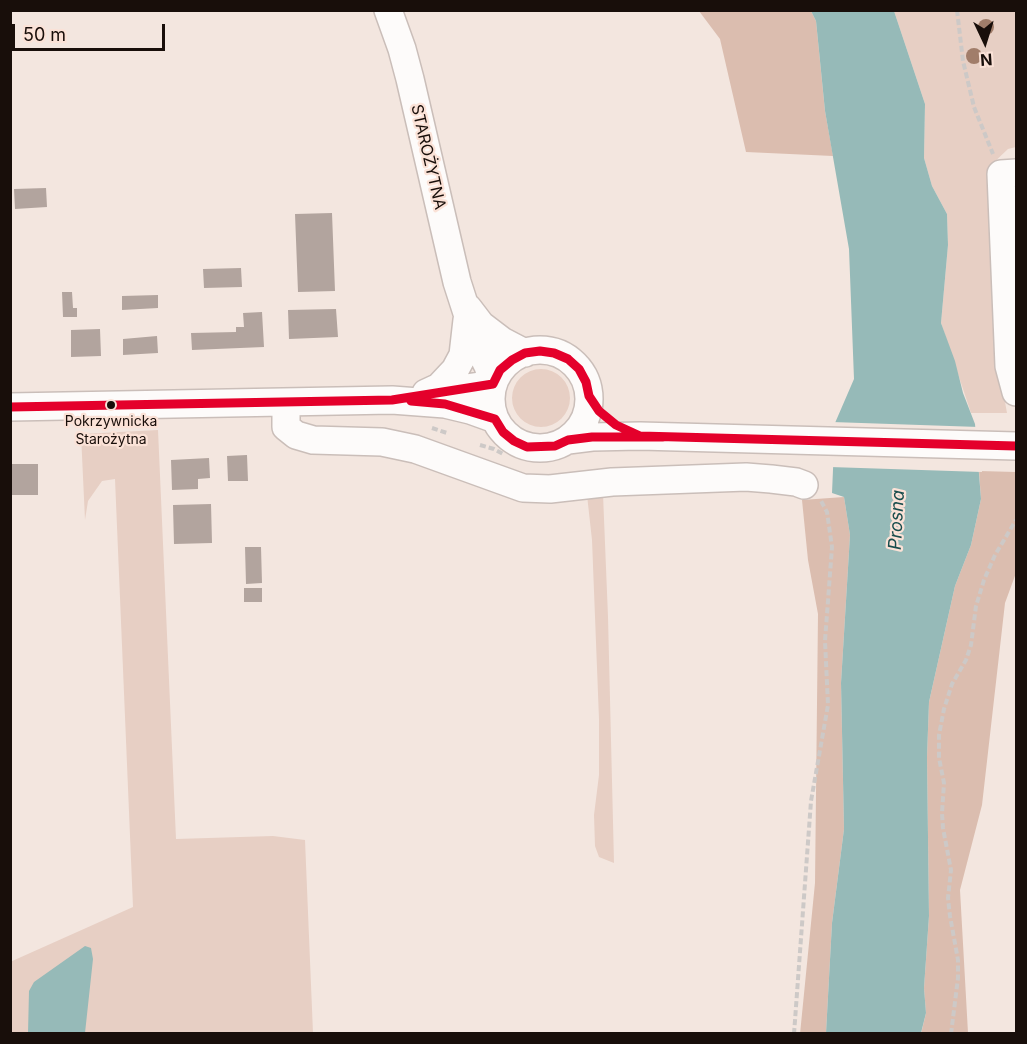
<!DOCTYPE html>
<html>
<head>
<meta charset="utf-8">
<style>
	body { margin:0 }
	#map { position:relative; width:1027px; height:1044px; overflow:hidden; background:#f3e6df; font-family:Inter,sans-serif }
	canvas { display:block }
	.frame { position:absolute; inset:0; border:12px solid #180e0a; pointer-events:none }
	.north { position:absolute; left:955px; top:12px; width:60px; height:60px; -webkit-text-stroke:4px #fbe2d7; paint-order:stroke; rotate:176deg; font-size:16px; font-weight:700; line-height:24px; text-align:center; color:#180e0a }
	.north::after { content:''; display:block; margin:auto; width:21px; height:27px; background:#180e0a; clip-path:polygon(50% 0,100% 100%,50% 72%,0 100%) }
	.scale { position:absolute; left:12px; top:24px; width:153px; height:27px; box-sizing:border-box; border:3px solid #180e0a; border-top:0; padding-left:8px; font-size:18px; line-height:21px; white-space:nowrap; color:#180e0a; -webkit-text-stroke:4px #fbe2d7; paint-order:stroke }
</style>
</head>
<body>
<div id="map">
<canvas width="1027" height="1044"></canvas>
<div class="frame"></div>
<div class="north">N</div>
<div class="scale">50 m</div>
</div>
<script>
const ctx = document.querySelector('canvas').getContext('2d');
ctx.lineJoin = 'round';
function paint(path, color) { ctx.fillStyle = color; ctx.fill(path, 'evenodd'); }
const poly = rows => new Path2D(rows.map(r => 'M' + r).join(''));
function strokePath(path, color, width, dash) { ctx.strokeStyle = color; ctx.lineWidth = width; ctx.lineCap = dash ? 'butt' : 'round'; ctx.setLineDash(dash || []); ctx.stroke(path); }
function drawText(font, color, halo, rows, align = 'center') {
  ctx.font = font + ' Inter,sans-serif'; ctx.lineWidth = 4.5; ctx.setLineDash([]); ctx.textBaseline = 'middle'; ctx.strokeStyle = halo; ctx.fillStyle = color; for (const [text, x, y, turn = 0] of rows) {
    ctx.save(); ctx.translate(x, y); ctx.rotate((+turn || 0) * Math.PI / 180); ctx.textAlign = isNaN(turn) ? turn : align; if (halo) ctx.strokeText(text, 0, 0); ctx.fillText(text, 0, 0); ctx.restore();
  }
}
paint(poly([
	[894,11,1016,11,1016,147,1008,149,988,168,999,369,1007,413,971,413,941,323,948,245,947,214,932,186,924,158,925,104],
	'512 398a29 29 0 1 1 58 0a29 29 0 1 1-58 0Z',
	[158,430,176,839,273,836,305,840,313,1033,11,1033,10,962,133,907,115,479,102,481,88,501,85,520,81,434],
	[603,494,608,617,614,863,599,857,595,846,594,815,599,775,599,719,592,540,587,495]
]), '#e7cfc4');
paint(poly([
	[699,11,811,11,816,21,825,111,833,156,746,152,720,39],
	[979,471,1016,472,1016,573,1005,603,982,805,960,890,968,1033,921,1034,926,1013,924,988,929,916,927,757,929,702,955,586,971,545,981,499],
	[844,497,850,535,841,683,844,829,832,923,826,1033,800,1034,815,883,818,614,808,560,802,500]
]), '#dbbdaf');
paint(poly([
	[811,11,894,11,925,104,924,158,932,186,947,214,948,245,941,323,955,361,963,393,975,424,981,499,971,545,955,586,929,702,927,757,929,916,924,988,926,1013,921,1033,826,1033,832,923,844,829,841,683,850,535,844,497,832,493,835,423,854,379,849,249,825,111,816,21],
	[85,946,91,948,93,959,85,1033,28,1033,29,991,34,982]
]), '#96bab8');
paint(poly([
	[832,422,979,427,982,472,830,467]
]), '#f3e6df');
paint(poly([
	[46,188,47,207,15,209,14,189],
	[332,213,335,291,298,292,295,214],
	[241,268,242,287,204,288,203,269],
	[62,292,72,292,73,308,77,308,77,317,63,317],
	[158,295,158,308,122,310,122,296],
	[336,309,338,337,289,339,288,310],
	[262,312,264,347,192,350,191,333,236,332,236,327,244,327,243,313],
	[100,329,101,356,71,357,71,330],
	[157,336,158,353,123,355,123,339],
	[247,455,248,481,228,481,227,456],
	[209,458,210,478,198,479,198,489,172,490,171,460],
	[10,464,38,464,38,495,10,495],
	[211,504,212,543,174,544,173,505],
	[245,547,261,547,262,583,246,584],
	[244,588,262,588,262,602,244,602]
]), '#b2a49e');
const minor = poly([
	[388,10,402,49,410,79,457,282,477,344,488,366,493,384],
	[1016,173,1001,174,1009,366,1016,392],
	[468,308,481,325,502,341,525,353],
	'491 399a49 49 0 1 1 98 0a49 49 0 1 1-98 0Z',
	[426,393,439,387,455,370,463,355,467,320],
	[426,394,493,384],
	[286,402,286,427,296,435,313,440,382,442,415,449,523,488,550,489,612,482,746,477,771,479,796,482,804,485],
	[10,407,392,400,445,404,470,410,495,419],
	[568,440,592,437,640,436,1016,446]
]);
strokePath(minor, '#cabeb9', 30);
strokePath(poly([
	[957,10,963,61,974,107,993,154],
	[432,428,447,433],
	[480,445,494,449,503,454],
	[794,1034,811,801,828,705,825,641,832,547,827,512,820,499],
	[951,1034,958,978,958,960,950,916,948,898,951,870,943,828,942,813,944,783,939,758,939,735,944,709,952,684,966,660,971,645,976,606,984,580,995,555,1016,520]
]), '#cdc9c7', 4, [6, 3]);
strokePath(minor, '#fdfbfa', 27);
strokePath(poly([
	[411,401,445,404,495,419,503,432,514,441,527,447,555,446,568,440,592,437,663,437],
	[10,407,392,400,493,384,500,370,512,360,525,353,540,351,554,353,568,359,579,369,586,382,589,396,599,411,616,425,640,436,1016,446]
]), '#e4002b', 9);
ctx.fillStyle = '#a17d6a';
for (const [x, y] of [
	[986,27],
	[974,56]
]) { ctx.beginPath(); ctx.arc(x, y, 8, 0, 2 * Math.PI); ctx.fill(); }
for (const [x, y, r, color] of [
	[111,405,5,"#180e0a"]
]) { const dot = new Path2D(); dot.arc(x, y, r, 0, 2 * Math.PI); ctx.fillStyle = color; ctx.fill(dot); strokePath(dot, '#fbe2d7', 2); }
drawText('14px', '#180e0a', '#fbe2d7', [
	["Pokrzywnicka",111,422],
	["Starożytna",111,440]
]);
drawText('16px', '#180e0a', '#fbe2d7', [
	["STAROŻYTNA",428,157,77]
]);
drawText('italic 18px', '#194d4d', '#fbe2d7', [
	["Prosna",897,520,-87]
]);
</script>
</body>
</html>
